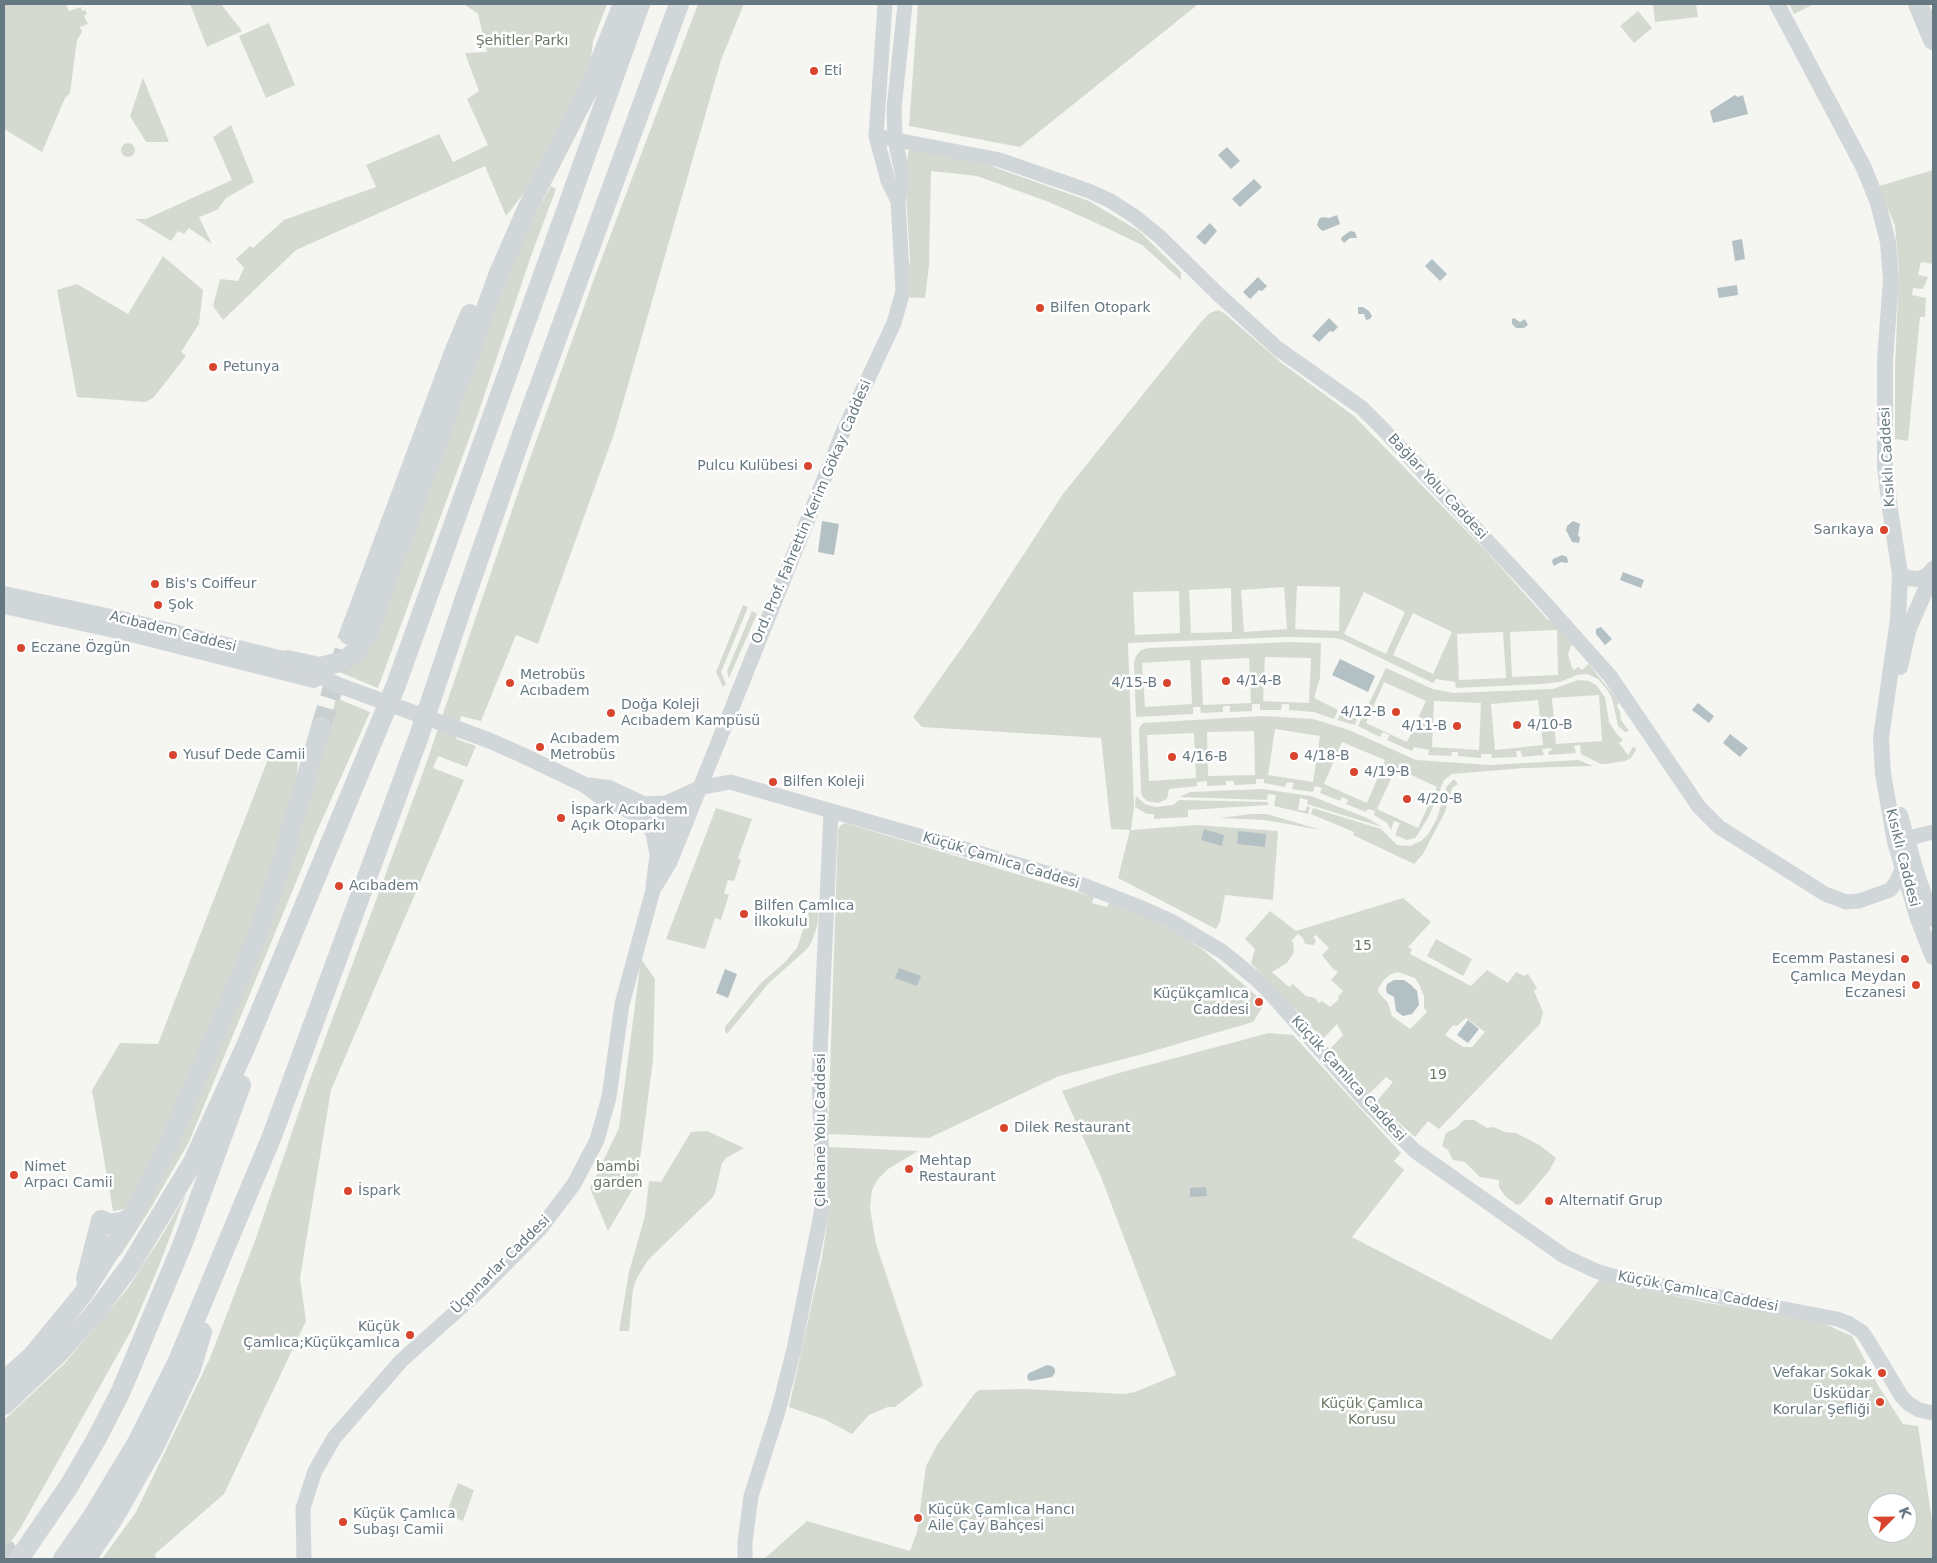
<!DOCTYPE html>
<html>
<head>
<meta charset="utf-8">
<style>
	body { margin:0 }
	#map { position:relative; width:1937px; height:1563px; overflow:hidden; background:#f5f5f2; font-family:"DejaVu Sans",sans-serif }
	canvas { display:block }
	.frame { position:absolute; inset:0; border:5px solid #667881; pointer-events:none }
	.north { position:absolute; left:1867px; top:1493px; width:50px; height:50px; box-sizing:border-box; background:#fff; border:1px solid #c2c9cd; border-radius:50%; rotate:67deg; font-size:14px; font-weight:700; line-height:20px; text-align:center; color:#667881 }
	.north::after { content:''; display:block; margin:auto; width:18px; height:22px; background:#d9442e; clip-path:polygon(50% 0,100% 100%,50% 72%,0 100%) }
</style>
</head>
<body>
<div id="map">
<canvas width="1937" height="1563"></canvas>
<div class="frame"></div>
<div class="north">K</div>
</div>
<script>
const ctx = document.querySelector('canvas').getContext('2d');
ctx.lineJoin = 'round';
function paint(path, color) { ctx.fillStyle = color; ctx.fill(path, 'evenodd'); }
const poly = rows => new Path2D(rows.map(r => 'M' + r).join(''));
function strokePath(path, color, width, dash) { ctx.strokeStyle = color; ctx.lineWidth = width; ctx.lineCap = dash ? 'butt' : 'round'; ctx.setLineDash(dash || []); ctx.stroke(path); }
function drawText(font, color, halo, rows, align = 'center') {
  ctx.font = font + ' "DejaVu Sans",sans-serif'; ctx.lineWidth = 5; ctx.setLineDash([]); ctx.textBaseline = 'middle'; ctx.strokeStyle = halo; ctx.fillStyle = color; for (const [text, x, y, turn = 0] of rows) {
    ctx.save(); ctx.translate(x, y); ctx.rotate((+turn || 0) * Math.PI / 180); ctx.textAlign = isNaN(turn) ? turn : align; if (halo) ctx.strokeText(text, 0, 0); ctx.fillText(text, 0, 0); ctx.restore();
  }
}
paint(poly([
	[4,4,66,4,69,11,81,7,82,11,85,10,87,14,84,16,88,24,80,27,82,32,77,40,70,93,65,98,42,152,4,129],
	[190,4,221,4,242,31,207,47],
	[464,4,607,4,593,41,589,74,528,188,506,216,485,166,296,250,223,320,213,306,220,279,238,281,244,268,236,259,250,246,253,248,284,220,376,187,366,165,439,134,453,162,488,145,467,99,479,91,465,53,487,52,478,14],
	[698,4,744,4,721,60,614,434,538,644,516,635,481,721,461,716,456,739,476,746,467,767,438,756,433,768,464,780,331,1090,300,1278,306,1321,224,1494,155,1554,156,1559,102,1559,136,1512,210,1358,256,1238,308,1085,425,767,523,478,595,276],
	[918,4,1195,4,1196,6,1020,147,909,126],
	[1653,4,1696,4,1698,17,1655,22],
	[1789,4,1814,4,1794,14],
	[1638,11,1652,28,1634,43,1620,26],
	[269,23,295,85,266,98,239,36],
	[143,78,164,129,169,142,146,142,130,116],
	[231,125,254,182,226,198,217,210,199,217,212,244,189,228,184,234,178,231,171,241,135,219,146,219,232,180,213,137],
	'121 150a7 7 0 1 1 14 0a7 7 0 1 1-14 0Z',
	[909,148,977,161,1089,201,1139,231,1181,272,1181,280,1142,245,1094,222,1049,202,977,176,931,171,929,265,925,298,905,297,910,260,906,190,907,161],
	[1933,170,1933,264,1921,262,1918,275,1928,277,1923,289,1913,288,1912,295,1926,298,1925,317,1920,317,1908,441,1895,439,1895,369,1899,271,1895,226,1879,186],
	[551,186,556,189,531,256,478,414,378,688,339,672,429,485,525,233],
	[163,256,203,290,199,324,181,352,186,356,154,397,146,402,77,397,57,290,77,284,128,314],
	[1218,310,1224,313,1283,364,1354,416,1395,458,1488,553,1548,620,1551,619,1572,644,1568,654,1572,668,1574,670,1578,667,1582,670,1589,664,1619,702,1617,706,1620,712,1621,720,1629,731,1625,732,1618,726,1612,698,1606,688,1598,679,1587,674,1577,675,1560,682,1541,684,1456,688,1455,682,1436,679,1433,683,1343,640,1334,638,1287,637,1128,643,1134,807,1131,830,1196,825,1278,831,1273,900,1225,895,1220,922,1216,929,1118,878,1130,830,1111,829,1101,738,922,727,913,717,975,629,1063,494,1201,322,1210,313],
	[1297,586,1340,587,1339,631,1295,629],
	[1284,587,1287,629,1244,632,1241,590],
	[1231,588,1232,632,1191,633,1189,590],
	[1179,591,1180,633,1135,635,1133,592],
	[1364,592,1405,612,1386,654,1344,634],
	[1413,613,1452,632,1433,674,1393,655],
	[1557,630,1558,675,1512,677,1510,632],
	[1503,632,1506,678,1459,680,1457,634],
	[743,605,748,607,721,672,726,684,723,687,716,672],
	[752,611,757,614,729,678,727,671],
	[1289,642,1321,643,1320,678,1314,698,1338,710,1334,719,1314,712,1289,710,1289,704,1282,704,1281,710,1260,710,1260,704,1252,704,1252,711,1230,712,1230,706,1223,706,1223,712,1201,713,1200,707,1193,707,1193,714,1136,717,1134,662,1136,656,1141,650,1149,648],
	[1265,657,1311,658,1309,703,1263,701],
	[1249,658,1251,703,1203,705,1201,660],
	[1190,660,1192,704,1145,707,1142,663],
	[1386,668,1433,689,1454,693,1553,689,1578,680,1589,681,1596,685,1605,697,1609,722,1616,733,1623,740,1619,743,1628,755,1633,747,1636,748,1636,750,1631,758,1625,761,1605,764,1601,764,1581,754,1580,745,1574,746,1576,753,1549,755,1548,752,1552,750,1551,748,1542,749,1544,755,1522,757,1521,751,1516,751,1517,757,1492,758,1491,754,1481,754,1481,758,1458,756,1458,752,1452,752,1451,756,1428,755,1429,750,1414,747,1412,751,1387,740,1390,735,1383,732,1380,737,1358,726],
	[1384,682,1426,701,1407,742,1366,723],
	[1599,695,1602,741,1556,744,1552,698],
	[1538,700,1543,745,1495,750,1491,704],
	[1434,701,1481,703,1479,750,1432,747],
	[336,698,370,712,317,831,189,1142,149,1211,120,1256,114,1256,137,1222,325,740],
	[1342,710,1346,714,1357,719,1355,725,1337,720],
	[1263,716,1313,719,1349,730,1416,760,1490,765,1578,760,1593,766,1525,768,1452,774,1444,780,1429,816,1418,834,1415,838,1407,840,1395,835,1400,823,1394,821,1391,830,1387,823,1374,815,1375,811,1368,809,1366,812,1346,804,1348,800,1342,797,1340,801,1320,793,1322,788,1315,786,1313,792,1292,789,1294,783,1287,782,1285,787,1264,783,1264,779,1256,779,1256,784,1234,785,1234,781,1226,781,1226,785,1207,786,1207,781,1197,782,1197,786,1169,789,1167,799,1158,803,1147,801,1143,797,1141,793,1139,728,1143,723],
	[1275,729,1320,736,1313,782,1268,775],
	[1254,731,1255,775,1208,776,1207,732],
	[1194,733,1196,778,1149,781,1147,735],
	[1342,742,1385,760,1367,803,1324,784],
	[1396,768,1437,787,1418,828,1377,809],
	[276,752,298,762,296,781,270,873,245,947,182,1098,126,1209,113,1211,92,1090,120,1043,158,1044,270,754],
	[1454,779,1458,784,1452,788,1445,812,1423,854,1414,864,1353,835,1354,832,1311,814,1313,808,1381,829,1397,845,1410,846,1421,841,1429,833,1437,818,1447,786],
	[1262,789,1311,796,1367,818,1382,827,1307,804,1308,800,1300,798,1298,810,1305,811,1307,806,1310,807,1308,814,1274,806,1276,795,1268,794,1267,800,1180,797,1190,792],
	[1136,796,1145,804,1155,807,1173,805,1179,800,1267,802,1269,805,1188,810,1188,817,1154,819,1154,814,1147,814,1135,807],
	[716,808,752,819,738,858,741,860,734,881,728,880,724,893,729,895,721,920,715,918,705,949,666,939],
	[1252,814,1267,814,1321,830,1265,820,1219,818],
	[845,823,1094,897,1092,903,1107,907,1110,902,1139,913,1171,929,1202,949,1265,1003,1253,1022,1143,1054,1059,1076,929,1138,828,1134,838,830,841,825],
	[820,898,817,926,812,941,808,948,768,984,727,1034,725,1031,725,1027,750,996,760,984,785,962,797,948,811,906],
	[1403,898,1431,922,1408,947,1412,949,1410,954,1471,986,1487,970,1508,983,1516,972,1524,976,1528,974,1537,988,1534,991,1543,1012,1540,1024,1439,1129,1428,1121,1415,1137,1376,1102,1393,1082,1386,1077,1369,1094,1331,1048,1343,1035,1337,1024,1323,1039,1251,963,1255,949,1245,939,1270,911,1296,931],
	[1298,934,1303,938,1305,944,1314,945,1316,940,1313,937,1316,935,1329,948,1322,955,1333,969,1338,972,1331,980,1343,991,1338,997,1339,999,1330,1007,1322,1001,1319,1003,1315,998,1306,996,1293,984,1289,987,1272,972,1287,963,1291,957,1294,952,1293,942,1291,941],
	[1398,972,1415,978,1419,984,1424,996,1424,1008,1427,1012,1410,1029,1392,1016,1388,1003,1378,992,1379,987,1384,980,1391,974],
	[1466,1018,1485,1032,1472,1047,1463,1047,1445,1035,1453,1025,1457,1026],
	[1436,939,1472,959,1463,976,1427,956],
	[641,959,655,979,653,1060,637,1182,608,1231,590,1188,619,1128],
	[1269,1033,1293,1035,1401,1153,1394,1161,1404,1170,1352,1237,1551,1340,1600,1279,1702,1302,1813,1319,1852,1336,1879,1387,1903,1424,1918,1426,1933,1527,1933,1559,764,1559,807,1521,910,1551,917,1532,926,1466,937,1445,975,1393,979,1390,1025,1389,1124,1394,1135,1392,1176,1375,1101,1177,1062,1091,1115,1074],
	[1877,1503,1907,1503,1907,1533,1877,1533],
	[1464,1120,1474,1120,1487,1128,1494,1127,1504,1132,1516,1133,1541,1146,1556,1158,1549,1171,1521,1204,1517,1205,1505,1196,1499,1187,1499,1180,1480,1177,1465,1162,1453,1160,1448,1150,1442,1146,1446,1133,1456,1128],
	[707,1131,744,1148,726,1158,722,1163,715,1193,712,1198,648,1260,637,1278,633,1289,629,1331,619,1331,629,1272,645,1216,649,1181,661,1182,691,1132],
	[829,1147,918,1151,888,1169,878,1179,872,1190,870,1208,876,1244,923,1385,895,1407,888,1407,869,1415,852,1434,826,1420,789,1407,822,1257,829,1211],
	[186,1194,159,1266,132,1329,20,1529,4,1551,4,1420,64,1364,128,1288,161,1237],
	[458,1483,474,1490,463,1521,446,1514]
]), '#d5dad1');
paint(poly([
	[1735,95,1738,97,1743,95,1748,114,1713,123,1710,111],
	[1227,147,1240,161,1231,169,1218,155],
	[1254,179,1262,187,1240,207,1232,199],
	[1337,215,1340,224,1323,231,1320,229,1317,225,1319,219,1322,217,1329,218],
	[1210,223,1217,231,1205,245,1196,237],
	[1350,231,1355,232,1357,238,1350,238,1344,243,1341,239,1342,237],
	[1742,239,1745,259,1735,261,1732,241],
	[1432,259,1447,274,1440,281,1425,266],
	[1258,277,1267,286,1262,291,1259,290,1250,299,1243,292],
	[1737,285,1738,295,1719,298,1717,288],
	[1358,307,1363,307,1369,311,1372,316,1370,319,1366,320,1364,314,1358,314],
	[1329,318,1338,327,1333,332,1330,331,1319,342,1312,336],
	[1514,318,1520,322,1525,319,1528,325,1524,328,1516,328,1512,324,1512,319],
	[822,521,839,524,834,555,818,552],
	[1573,521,1580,524,1578,535,1580,538,1579,543,1572,542,1566,530,1567,526],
	[1562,555,1567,557,1568,562,1567,563,1561,562,1554,566,1552,562,1553,559],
	[1623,572,1644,580,1641,588,1620,580],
	[1601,627,1612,639,1605,645,1596,634,1596,629],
	[1340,659,1375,676,1368,692,1332,675],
	[1698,703,1714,716,1709,723,1692,710],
	[1730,734,1748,748,1740,757,1723,743],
	[1204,829,1224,835,1222,846,1201,840],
	[1238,831,1266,834,1265,847,1237,844],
	[899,968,921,976,917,986,895,978],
	[725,969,737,974,728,998,716,993],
	[1394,980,1404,980,1411,985,1417,991,1419,1005,1412,1014,1403,1016,1396,1011,1394,997,1387,993,1386,989,1387,984],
	[1468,1020,1479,1029,1468,1043,1457,1035],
	[1206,1187,1207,1196,1190,1197,1190,1188],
	[1047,1365,1052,1366,1055,1369,1055,1373,1052,1377,1031,1381,1028,1380,1027,1376,1029,1373]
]), '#b4c1c4');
strokePath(poly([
	[321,727,349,635],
	[4,1547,13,1559]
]), '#cad0d0', 20, [20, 10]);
strokePath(poly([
	[885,4,876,136,888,181,898,201],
	[876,136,1000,160,1089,191,1109,200,1134,216,1160,237,1218,294,1277,348,1362,408,1381,427,1536,593,1610,676,1699,807,1719,827,1825,894,1846,902,1859,901,1890,890,1897,881,1902,869],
	[644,804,666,803,699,788,730,782,982,854,1070,880,1142,908,1171,921,1223,952,1256,979,1272,995,1367,1103,1415,1151,1564,1256,1596,1271,1612,1276,1837,1319,1848,1323,1862,1332,1867,1339,1902,1397,1909,1404,1919,1410,1933,1413],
	[640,816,653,833,657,855],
	[1897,841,1933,832],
	[653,886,657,856,674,818],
	[304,1559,303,1508,315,1471,334,1438,401,1361,478,1292,540,1229,574,1184,597,1140,609,1097,622,1004,653,890,670,862,843,432,894,323,903,291,898,201,903,178,895,139,894,109,905,4],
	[745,1559,745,1542,751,1496,779,1408,794,1349,821,1214,823,1195,819,1076,831,811]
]), '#d1d6d9', 15);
strokePath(poly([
	[1777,4,1864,168,1878,203,1888,242,1891,279,1885,360,1885,466,1890,509,1900,574,1898,619,1881,738,1883,774,1895,842,1918,919,1933,957],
	[1900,574,1907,578,1918,579,1927,576,1933,569],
	[4,594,125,620,287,660,338,685,488,740,520,754,585,785,601,797,640,816,669,828,684,825],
	[4,606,123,632,314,680],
	[1900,667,1909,628,1933,573],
	[585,785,609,788,643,804,675,815,684,825],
	[1900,815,1918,878,1933,919]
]), '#d1d6d9', 16);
strokePath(poly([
	[1918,4,1933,40],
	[349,635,455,350,470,314],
	[287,660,320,667,344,661,356,651,366,638,499,273,527,209,591,84,623,4],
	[86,1279,101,1220,109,1224,122,1222,131,1218],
	[4,1381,32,1356,83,1294,131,1218,168,1146,251,951,277,878,321,727],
	[4,1405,59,1353,97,1310,130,1266,193,1162,245,1048,396,685,640,4],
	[19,1559,69,1486,97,1438,121,1391,183,1243,241,1085],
	[63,1559,93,1516,137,1443,177,1363,272,1136,419,736,464,601,523,431,679,4],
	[86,1559,113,1519,154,1447,191,1369,202,1332]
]), '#d1d6d9', 20);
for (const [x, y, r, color] of [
	[814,71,5,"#d9442e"],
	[1040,308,5,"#d9442e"],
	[213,367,5,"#d9442e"],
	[808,466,5,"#d9442e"],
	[1884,530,5,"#d9442e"],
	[155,584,5,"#d9442e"],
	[158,605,5,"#d9442e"],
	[21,648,5,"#d9442e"],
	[1226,681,5,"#d9442e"],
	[510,683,5,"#d9442e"],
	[1167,683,5,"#d9442e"],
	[1396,712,5,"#d9442e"],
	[611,713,5,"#d9442e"],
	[1517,725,5,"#d9442e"],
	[1457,726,5,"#d9442e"],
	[540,747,5,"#d9442e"],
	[173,755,5,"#d9442e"],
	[1294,756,5,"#d9442e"],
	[1172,757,5,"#d9442e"],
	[1354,772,5,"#d9442e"],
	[773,782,5,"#d9442e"],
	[1407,799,5,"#d9442e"],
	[561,818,5,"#d9442e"],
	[339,886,5,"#d9442e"],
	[744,914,5,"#d9442e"],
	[1905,959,5,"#d9442e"],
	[1916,985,5,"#d9442e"],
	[1259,1002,5,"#d9442e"],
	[1004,1128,5,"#d9442e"],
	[909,1169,5,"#d9442e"],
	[14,1175,5,"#d9442e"],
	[348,1191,5,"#d9442e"],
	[1549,1201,5,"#d9442e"],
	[410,1335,5,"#d9442e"],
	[1882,1373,5,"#d9442e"],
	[1880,1402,5,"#d9442e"],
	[918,1518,5,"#d9442e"],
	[343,1522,5,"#d9442e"]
]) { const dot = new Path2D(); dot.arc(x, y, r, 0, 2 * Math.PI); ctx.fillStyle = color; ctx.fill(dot); strokePath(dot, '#fff', 2); }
drawText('14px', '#6a7964', '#fff', [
	["Şehitler Parkı",522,41],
	["15",1363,946],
	["19",1438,1075],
	["bambi",618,1167],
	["garden",618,1183],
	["Küçük Çamlıca",1372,1404],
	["Korusu",1372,1420]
]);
drawText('14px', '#667881', '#fff', [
	["Eti",824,71],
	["Bilfen Otopark",1050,308],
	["Petunya",223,367],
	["Pulcu Kulübesi",798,466,"right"],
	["Sarıkaya",1874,530,"right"],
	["Bis's Coiffeur",165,584],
	["Şok",168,605],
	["Eczane Özgün",31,648],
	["Metrobüs",520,675],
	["Acıbadem",520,691],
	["4/14-B",1236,681],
	["4/15-B",1157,683,"right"],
	["Doğa Koleji",621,705],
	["Acıbadem Kampüsü",621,721],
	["4/12-B",1386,712,"right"],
	["4/10-B",1527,725],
	["4/11-B",1447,726,"right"],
	["Acıbadem",550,739],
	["Metrobüs",550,755],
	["Yusuf Dede Camii",183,755],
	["4/18-B",1304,756],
	["4/16-B",1182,757],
	["4/19-B",1364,772],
	["Bilfen Koleji",783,782],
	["4/20-B",1417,799],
	["İspark Acıbadem",571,810],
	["Açık Otoparkı",571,826],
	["Acıbadem",349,886],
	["Bilfen Çamlıca",754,906],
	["İlkokulu",754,922],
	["Ecemm Pastanesi",1895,959,"right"],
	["Çamlıca Meydan",1906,977,"right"],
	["Eczanesi",1906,993,"right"],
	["Küçükçamlıca",1249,994,"right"],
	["Caddesi",1249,1010,"right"],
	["Dilek Restaurant",1014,1128],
	["Mehtap",919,1161],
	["Restaurant",919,1177],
	["Nimet",24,1167],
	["Arpacı Camii",24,1183],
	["İspark",358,1191],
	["Alternatif Grup",1559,1201],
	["Küçük",400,1327,"right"],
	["Çamlıca;Küçükçamlıca",400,1343,"right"],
	["Vefakar Sokak",1872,1373,"right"],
	["Üsküdar",1870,1394,"right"],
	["Korular Şefliği",1870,1410,"right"],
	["Küçük Çamlıca Hancı",928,1510],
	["Aile Çay Bahçesi",928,1526],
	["Küçük Çamlıca",353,1514],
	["Subaşı Camii",353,1530]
], 'left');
drawText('14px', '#667881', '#fff', [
	["Kısıklı Caddesi",1888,457,-93],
	["Bağlar Yolu Caddesi",1437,487,47],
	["Ord. Prof. Fahrettin Kerim Gökay Caddesi",812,512,-67],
	["Acıbadem Caddesi",173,632,14],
	["Kısıklı Caddesi",1902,858,76],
	["Küçük Çamlıca Caddesi",1001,861,17],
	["Küçük Çamlıca Caddesi",1348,1079,48],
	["Çilehane Yolu Caddesi",821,1130,-90],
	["Üçpınarlar Caddesi",501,1265,-45],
	["Küçük Çamlıca Caddesi",1698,1292,11]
]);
</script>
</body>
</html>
